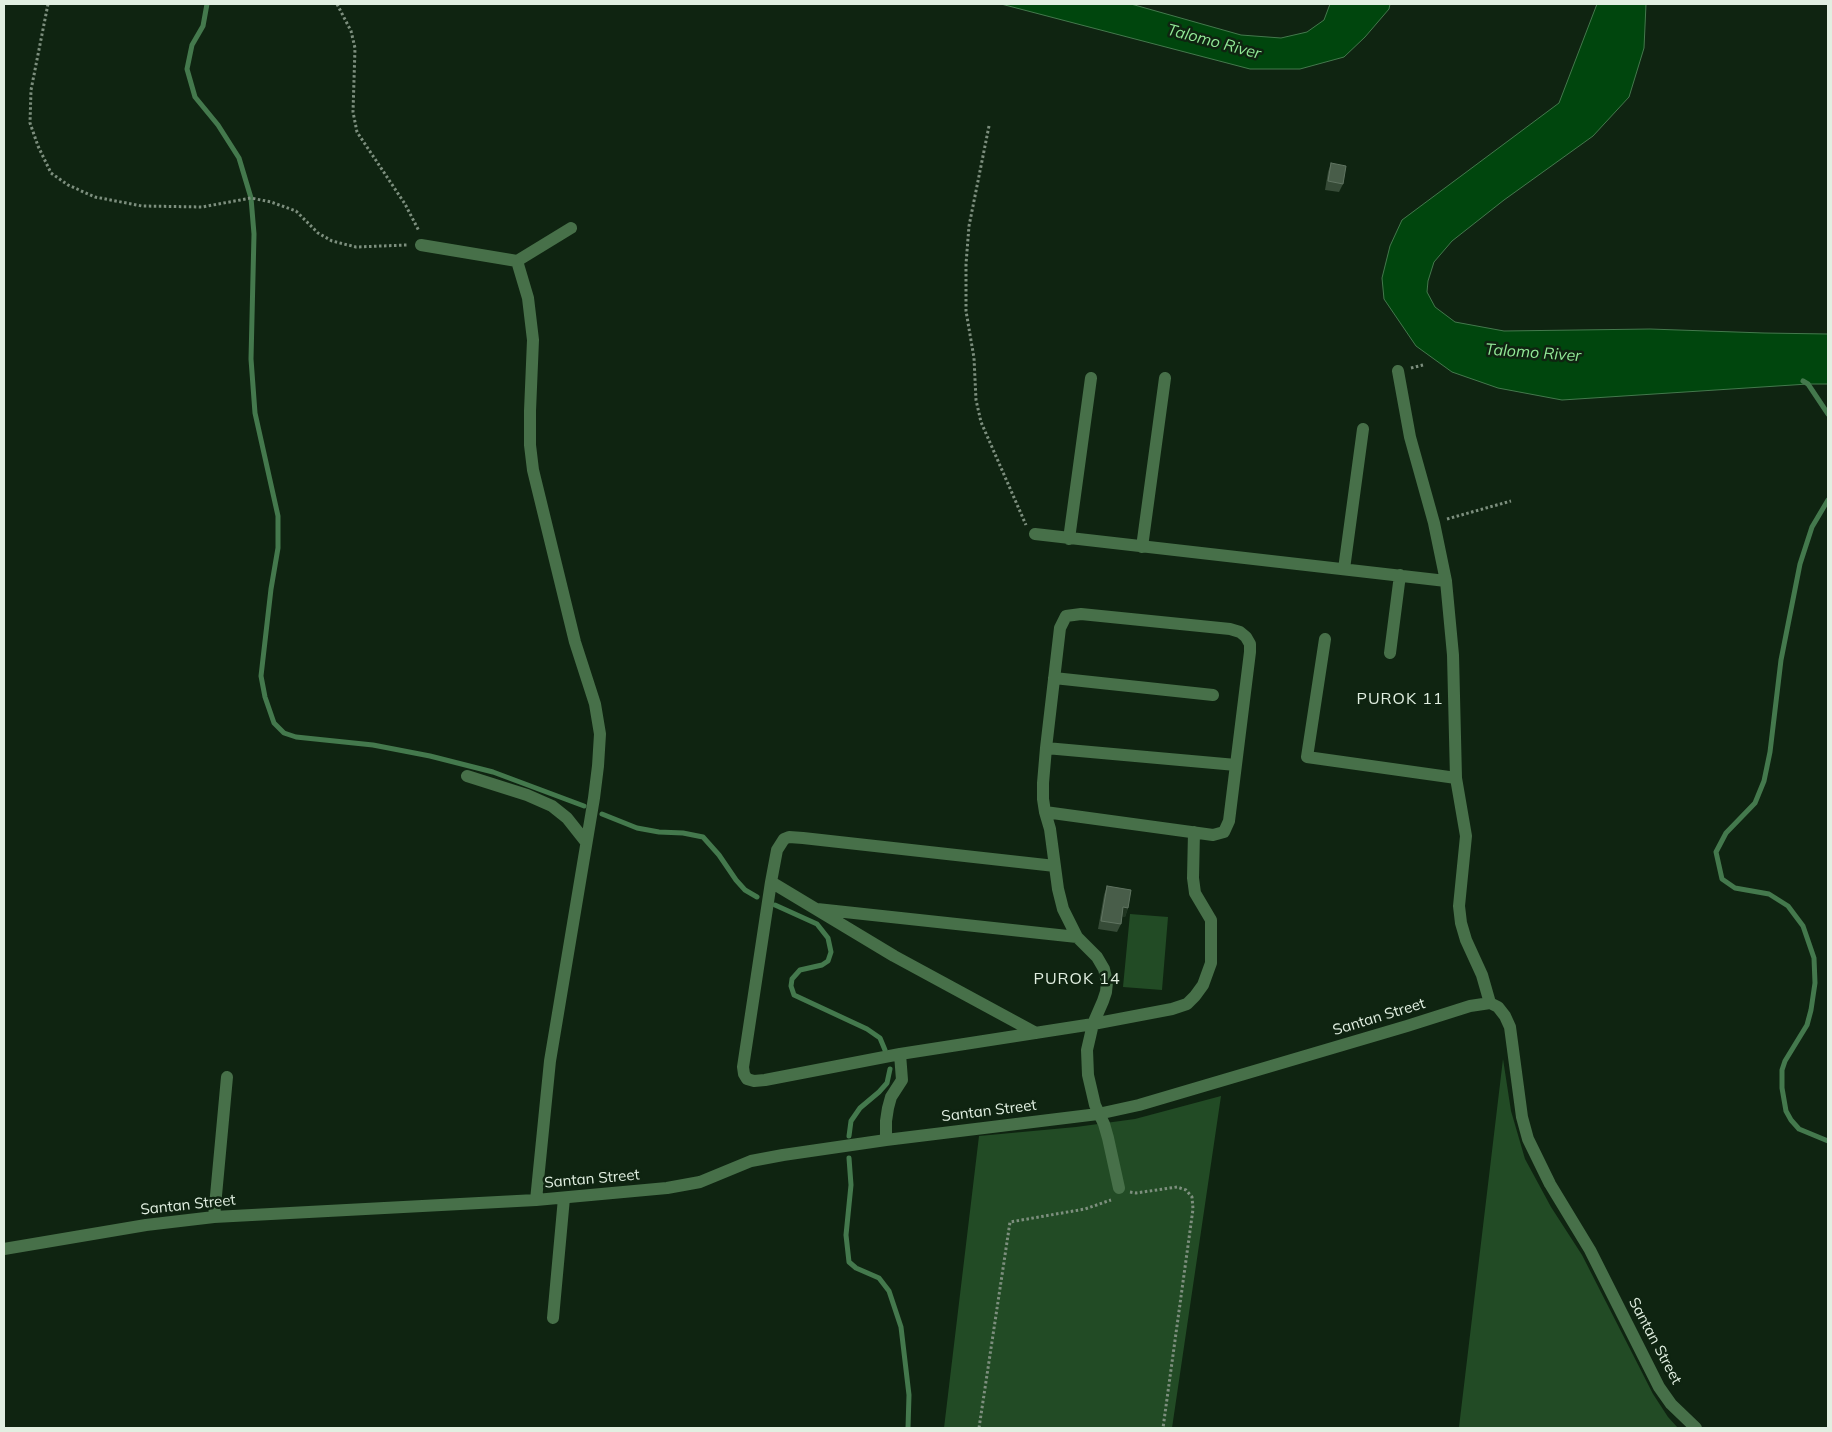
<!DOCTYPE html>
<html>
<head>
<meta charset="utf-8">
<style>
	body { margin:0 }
	#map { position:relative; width:1832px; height:1432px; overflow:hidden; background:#0f2411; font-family:Mulish,sans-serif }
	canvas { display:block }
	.frame { position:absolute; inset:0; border:5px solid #e1efe1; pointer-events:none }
</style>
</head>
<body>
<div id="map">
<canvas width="1832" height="1432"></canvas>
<div class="frame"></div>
</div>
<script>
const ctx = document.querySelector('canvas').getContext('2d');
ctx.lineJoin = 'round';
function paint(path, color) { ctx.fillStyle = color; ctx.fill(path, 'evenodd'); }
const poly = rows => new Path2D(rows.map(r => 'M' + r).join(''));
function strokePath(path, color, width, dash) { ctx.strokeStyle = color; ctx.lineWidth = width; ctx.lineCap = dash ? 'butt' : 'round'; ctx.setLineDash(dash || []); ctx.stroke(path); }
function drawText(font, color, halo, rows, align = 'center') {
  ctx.font = font + ' Mulish,sans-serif'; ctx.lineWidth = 5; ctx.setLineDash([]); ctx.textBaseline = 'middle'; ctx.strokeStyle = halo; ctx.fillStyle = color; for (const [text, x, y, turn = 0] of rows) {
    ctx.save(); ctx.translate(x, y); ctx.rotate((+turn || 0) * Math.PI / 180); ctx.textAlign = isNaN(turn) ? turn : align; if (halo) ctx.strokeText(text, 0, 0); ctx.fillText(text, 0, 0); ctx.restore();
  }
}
paint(poly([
	[1130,914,1168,917,1162,990,1123,987],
	[1503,1059,1511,1111,1525,1159,1551,1207,1582,1255,1653,1394,1668,1417,1678,1428,1459,1427],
	[1221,1096,1172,1428,944,1428,979,1136,1076,1127,1135,1119]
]), '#224b25');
const water = poly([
	[1001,4,1131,4,1241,35,1281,38,1307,32,1324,20,1330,4,1390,4,1389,9,1365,37,1344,57,1300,69,1250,69,1001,4],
	[1597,4,1646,4,1644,48,1629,97,1593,136,1504,200,1452,241,1434,262,1428,281,1427,292,1435,307,1455,322,1504,331,1650,329,1764,333,1828,334,1828,384,1808,384,1562,400,1498,388,1452,372,1416,346,1384,299,1382,278,1390,246,1402,220,1559,103,1597,4]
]);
paint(water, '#00460d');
strokePath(water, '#44794d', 1);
strokePath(poly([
	[207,4,203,26,192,45,187,69,195,97,218,125,239,158,251,198,254,234,251,359,255,413,278,516,278,548,271,589,261,676,265,697,274,723,284,733,296,737,373,745,430,756,493,772,584,806],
	[1803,381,1808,384,1828,414],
	[1828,500,1812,527,1800,564,1781,660,1770,752,1764,781,1755,803,1726,833,1716,852,1722,879,1735,888,1769,894,1788,906,1803,926,1814,958,1815,983,1811,1010,1807,1025,1785,1061,1782,1070,1782,1088,1786,1111,1791,1120,1799,1129,1828,1141],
	[602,814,637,828,659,832,683,833,703,837,719,855,736,880,745,890,757,897],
	[775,905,817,924,828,938,831,952,828,961,822,965,800,970,792,979,791,986,794,995,867,1029,880,1038,885,1050],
	[849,1136,851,1121,860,1108,879,1092,887,1083,890,1069],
	[849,1158,851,1185,846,1235,849,1262,856,1268,879,1278,889,1291,901,1327,909,1395,908,1428]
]), '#44794d', 5);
strokePath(poly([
	[48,4,31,90,30,123,38,146,51,173,68,185,95,197,142,206,202,207,251,198,271,202,296,211,318,233,332,241,356,247,407,245],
	[337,4,351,31,355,48,353,112,357,132,405,204,419,231],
	[989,126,969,226,966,264,966,311,974,358,976,400,981,422,1026,525],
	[1411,368,1423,365],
	[1447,519,1511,501],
	[1130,1192,1136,1193,1177,1187,1186,1190,1192,1197,1193,1209,1163,1428],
	[979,1428,1010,1222,1085,1209,1111,1200]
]), '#7d8f7e', 3, [2.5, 2.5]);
strokePath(poly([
	[421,245,517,261,571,228],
	[517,261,528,298,533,340,530,411,530,445,533,470,575,642,595,704,600,734,598,766,594,798,550,1061,536,1200],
	[1398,371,1410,437,1434,523,1446,581,1453,655,1456,778,1466,836,1459,906,1461,923,1466,940,1482,975,1490,1003],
	[1035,534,1446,581],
	[1069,539,1091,378],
	[1142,547,1165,378],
	[1344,569,1363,429],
	[1325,639,1307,757,1456,778],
	[1390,653,1400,575],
	[1054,678,1213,695],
	[1046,748,1236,765],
	[467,776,527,795,552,806,567,818,586,842],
	[1045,812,1213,835,1224,832,1229,821,1250,652,1250,644,1246,637,1240,632,1230,629,1081,614,1066,616,1060,628,1046,748,1043,783,1043,799,1045,812,1050,829,1058,889,1063,909,1077,937,1097,957,1104,969,1107,982,1106,992,1103,1001,1093,1024,1087,1050,1088,1075,1095,1105,1104,1124,1108,1138,1119,1188],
	[1055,866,803,838,789,837,784,839,777,850,771,882,743,1067,744,1074,747,1079,754,1081,765,1080,900,1054,1093,1024,1172,1009,1187,1004,1195,996,1203,985,1211,963,1211,920,1195,893,1193,878,1194,832],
	[771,882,894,956,1036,1033],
	[817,909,1077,937],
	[886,1140,886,1121,888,1108,891,1097,902,1080,900,1054],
	[214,1217,227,1077],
	[4,1249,146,1225,214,1217,536,1200,667,1188,700,1182,751,1161,783,1155,886,1140,1098,1114,1139,1105,1407,1026,1470,1006,1490,1003,1498,1007,1505,1016,1510,1027,1522,1117,1528,1139,1550,1184,1590,1250,1659,1387,1671,1404,1696,1428],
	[553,1318,564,1198]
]), '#477049', 12);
paint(poly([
	[1331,163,1343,184,1339,192,1325,190,1328,172],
	[1107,886,1128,908,1125,917,1122,916,1121,924,1117,932,1098,929,1104,895]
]), '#364b37');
paint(poly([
	[1123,907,1128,908,1125,917,1120,916]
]), '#1f3420');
const building = poly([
	[1331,163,1346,166,1343,184,1328,181,1331,163],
	[1107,886,1131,890,1128,908,1123,907,1121,924,1101,921,1107,886]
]);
paint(building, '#485d49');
strokePath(building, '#607461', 1);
drawText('15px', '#e1efe1', '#0f2411', [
	["Santan Street",1379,1017,-17],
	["Santan Street",989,1111,-7],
	["Santan Street",592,1179,-5],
	["Santan Street",188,1205,-6],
	["Santan Street",1655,1341,62]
]);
drawText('italic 16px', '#92e897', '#0f2411', [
	["Talomo River",1214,42,15],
	["Talomo River",1533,353,4]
]);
ctx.letterSpacing = '1px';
drawText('16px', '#e1efe1', '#0f2411', [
	["PUROK 11",1400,699],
	["PUROK 14",1077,979]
]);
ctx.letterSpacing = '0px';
</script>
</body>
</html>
